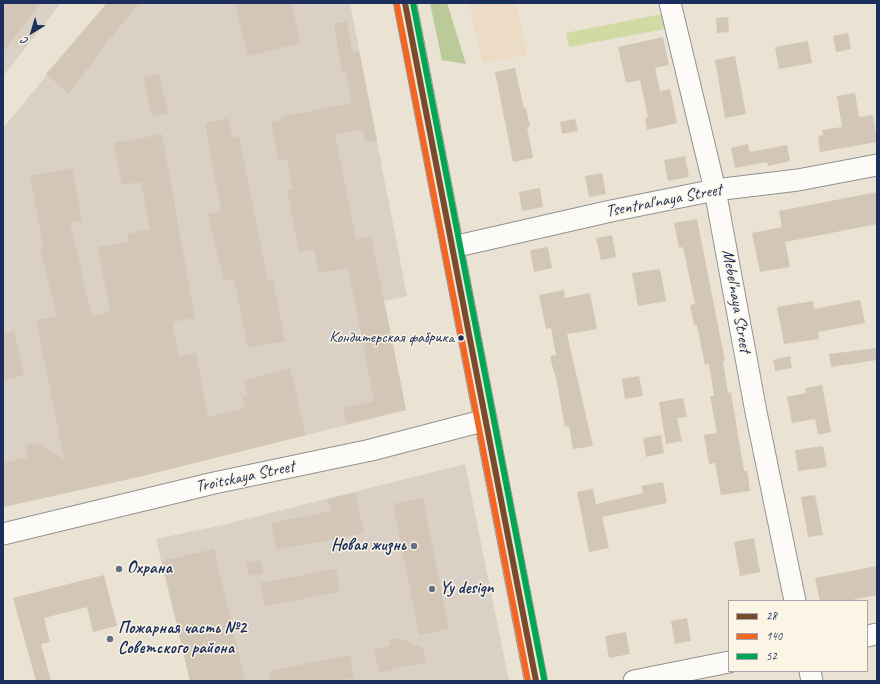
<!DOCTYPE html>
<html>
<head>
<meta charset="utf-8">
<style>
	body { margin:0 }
	#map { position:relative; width:880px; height:684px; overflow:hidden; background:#eae2d3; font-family:Caveat,sans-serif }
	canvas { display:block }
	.frame { position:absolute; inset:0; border:4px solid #1b2f5e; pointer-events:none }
	.legend { position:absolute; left:728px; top:600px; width:140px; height:72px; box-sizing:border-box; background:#fcf5e5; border:1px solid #a2a6af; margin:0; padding:5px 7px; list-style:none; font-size:12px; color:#1b2f5e }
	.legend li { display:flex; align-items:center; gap:8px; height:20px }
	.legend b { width:20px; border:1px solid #a2a6af }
	.north { position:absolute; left:12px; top:12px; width:40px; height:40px; -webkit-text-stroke:3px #fcf5e5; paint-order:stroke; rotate:218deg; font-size:11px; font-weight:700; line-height:16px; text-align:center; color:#1b2f5e }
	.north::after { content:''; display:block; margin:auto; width:14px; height:18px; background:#1b2f5e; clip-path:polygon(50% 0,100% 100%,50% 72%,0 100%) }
</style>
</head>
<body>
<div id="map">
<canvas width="880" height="684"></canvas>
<div class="frame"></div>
<ul class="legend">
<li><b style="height:5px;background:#7a4b2a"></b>28</li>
<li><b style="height:5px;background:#f26522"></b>140</li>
<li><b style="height:5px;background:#00a651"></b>52</li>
</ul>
<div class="north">С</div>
</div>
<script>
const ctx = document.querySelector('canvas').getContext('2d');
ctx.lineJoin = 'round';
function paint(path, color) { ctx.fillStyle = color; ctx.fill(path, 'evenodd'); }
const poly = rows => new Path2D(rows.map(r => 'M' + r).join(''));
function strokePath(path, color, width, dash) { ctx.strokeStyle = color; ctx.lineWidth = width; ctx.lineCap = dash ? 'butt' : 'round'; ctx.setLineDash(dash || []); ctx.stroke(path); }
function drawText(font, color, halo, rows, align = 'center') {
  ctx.font = font + ' Caveat,sans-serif'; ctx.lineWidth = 3; ctx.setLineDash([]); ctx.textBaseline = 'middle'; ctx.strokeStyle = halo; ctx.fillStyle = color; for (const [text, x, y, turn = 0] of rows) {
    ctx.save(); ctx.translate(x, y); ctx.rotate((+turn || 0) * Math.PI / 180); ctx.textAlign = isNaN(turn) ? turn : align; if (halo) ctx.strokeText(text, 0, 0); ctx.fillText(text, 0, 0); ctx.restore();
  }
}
paint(poly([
	[469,3,517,3,527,55,483,63]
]), '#ecdcc6');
paint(poly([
	[3,3,61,3,3,76],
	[107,3,350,3,407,296,384,301,406,410,138,477,3,507,3,128],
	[465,464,509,681,190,681,156,539,223,525]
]), '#dad0c5');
paint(poly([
	[662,14,665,29,569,47,566,33]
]), '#d0daa2');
paint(poly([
	[430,3,447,3,466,64,442,60]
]), '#bbca99');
paint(poly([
	[6,3,41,3,3,52,3,7],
	[107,3,140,3,108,41,69,94,46,74],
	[235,3,291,3,301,43,248,56],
	[728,17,729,32,717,33,716,18],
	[347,21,352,52,359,51,377,140,365,142,363,129,335,134,356,239,371,236,406,410,347,424,343,408,374,401,348,268,319,273,314,249,299,252,287,190,293,189,287,159,278,161,271,122,281,120,281,117,352,103,345,72,342,73,334,24],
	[848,33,851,49,836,52,833,36],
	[663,37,669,65,655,68,660,91,670,89,677,123,647,130,645,118,648,117,640,80,626,83,618,47],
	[808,41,812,63,779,69,775,47],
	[735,56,746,114,725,118,715,60],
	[515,68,524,108,526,108,530,127,527,127,533,158,513,162,495,72],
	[159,73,168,113,152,117,143,77],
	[855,93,859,117,873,115,877,142,820,152,818,136,823,135,822,130,842,127,837,96],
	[228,118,232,138,239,136,268,281,273,280,285,341,248,348,234,279,224,281,208,214,221,211,205,123],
	[575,119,578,131,562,134,560,122],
	[162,134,195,318,172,322,179,356,196,353,208,417,245,408,242,397,248,396,244,380,290,368,306,435,138,477,3,507,3,463,28,457,25,445,38,443,64,459,36,320,57,316,40,247,43,246,30,176,72,168,82,221,70,223,92,316,110,312,98,247,129,242,127,234,150,229,141,182,122,185,114,143],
	[748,144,750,152,787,145,790,161,768,166,767,162,735,168,731,148],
	[685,156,689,177,668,181,664,160],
	[602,173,606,194,589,197,585,176],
	[540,188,543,207,522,211,519,192],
	[877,192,877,224,785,242,790,267,760,272,752,233,782,227,779,211],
	[697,219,725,361,723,361,728,393,731,392,744,471,747,470,750,491,721,495,715,463,709,464,704,435,717,433,710,396,714,396,709,364,705,365,697,325,694,325,690,305,695,304,683,247,679,248,674,223],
	[612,235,616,257,601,260,596,238],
	[548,247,552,268,534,272,530,250],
	[660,269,666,301,638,306,632,273],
	[564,290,565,298,590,293,597,329,567,334,593,446,573,449,569,426,565,427,555,373,554,373,550,356,556,355,551,328,546,329,539,295],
	[860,300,865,323,818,332,819,339,784,344,777,307,813,301,814,309],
	[14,332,24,375,3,380,3,334],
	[877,348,877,360,831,367,829,354],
	[790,356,792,368,775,371,773,360],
	[639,376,643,396,625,399,622,379],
	[822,385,831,432,818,435,815,419,792,423,787,397,806,393,805,388],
	[683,398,687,417,677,418,682,441,666,444,659,402],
	[661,435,664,453,646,457,643,438],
	[823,446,827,467,798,471,795,450],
	[663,482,667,503,602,517,609,548,589,552,577,492,593,489,596,504,643,493,641,486],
	[355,493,364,533,277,550,271,523,331,511,328,499],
	[815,495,823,535,808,537,801,497],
	[423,498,449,629,419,635,393,504],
	[754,538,760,572,740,576,734,542],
	[214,549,245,681,190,681,162,561],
	[260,560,263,573,249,576,246,563],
	[877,566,877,595,847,601,820,601,815,578],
	[336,569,340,592,265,606,260,583],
	[104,575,117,626,93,632,87,607,44,618,50,642,41,644,51,681,36,681,13,598],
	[687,618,691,641,675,644,671,621],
	[626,632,630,654,609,658,605,636],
	[399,638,423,648,426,663,393,668,393,670,379,673,374,649,390,646,389,640],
	[350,655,354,678,338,681,271,681,269,671]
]), '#d3c6b7');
const minor = poly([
	[670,3,715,190,756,412,795,601],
	[453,247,611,211,715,190,798,180,877,165],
	[3,534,214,483,371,450,486,420],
	[867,636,877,634],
	[810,671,812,681],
	[634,681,729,662]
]);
const major = poly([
	[405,3,536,681]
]);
strokePath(minor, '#939292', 23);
strokePath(major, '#939292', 24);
strokePath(minor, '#fcfbf8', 21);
strokePath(major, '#ede5dc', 22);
strokePath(poly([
	[405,3,536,681]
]), '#7a4b2a', 6);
strokePath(poly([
	[397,5,528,681]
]), '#f26522', 6);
strokePath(poly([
	[413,3,544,679]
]), '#00a651', 6);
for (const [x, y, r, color] of [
	[461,338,3.5,"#1b2f5e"],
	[414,546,4,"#636e87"],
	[119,569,4,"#636e87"],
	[432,589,4,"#636e87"],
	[110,639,4,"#636e87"]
]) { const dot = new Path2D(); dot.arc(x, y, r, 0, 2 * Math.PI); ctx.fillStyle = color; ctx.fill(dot); strokePath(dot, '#fcf5e5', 1.5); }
drawText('16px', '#1b2f5e', '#fcf5e5', [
	["Кондитерская фабрика",454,338]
], 'right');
drawText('17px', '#1b2f5e', '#fcf5e5', [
	["Tsentral'naya Street",664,201,-11],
	["Mebel'naya Street",736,301,80],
	["Troitskaya Street",245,477,-12]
]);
drawText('bold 17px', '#1b2f5e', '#fcf5e5', [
	["Новая жизнь",406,546,"right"],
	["Охрана",127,569],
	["Yy design",440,589],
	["Пожарная часть №2",118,629],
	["Советского района",118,649]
], 'left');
</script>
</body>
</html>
